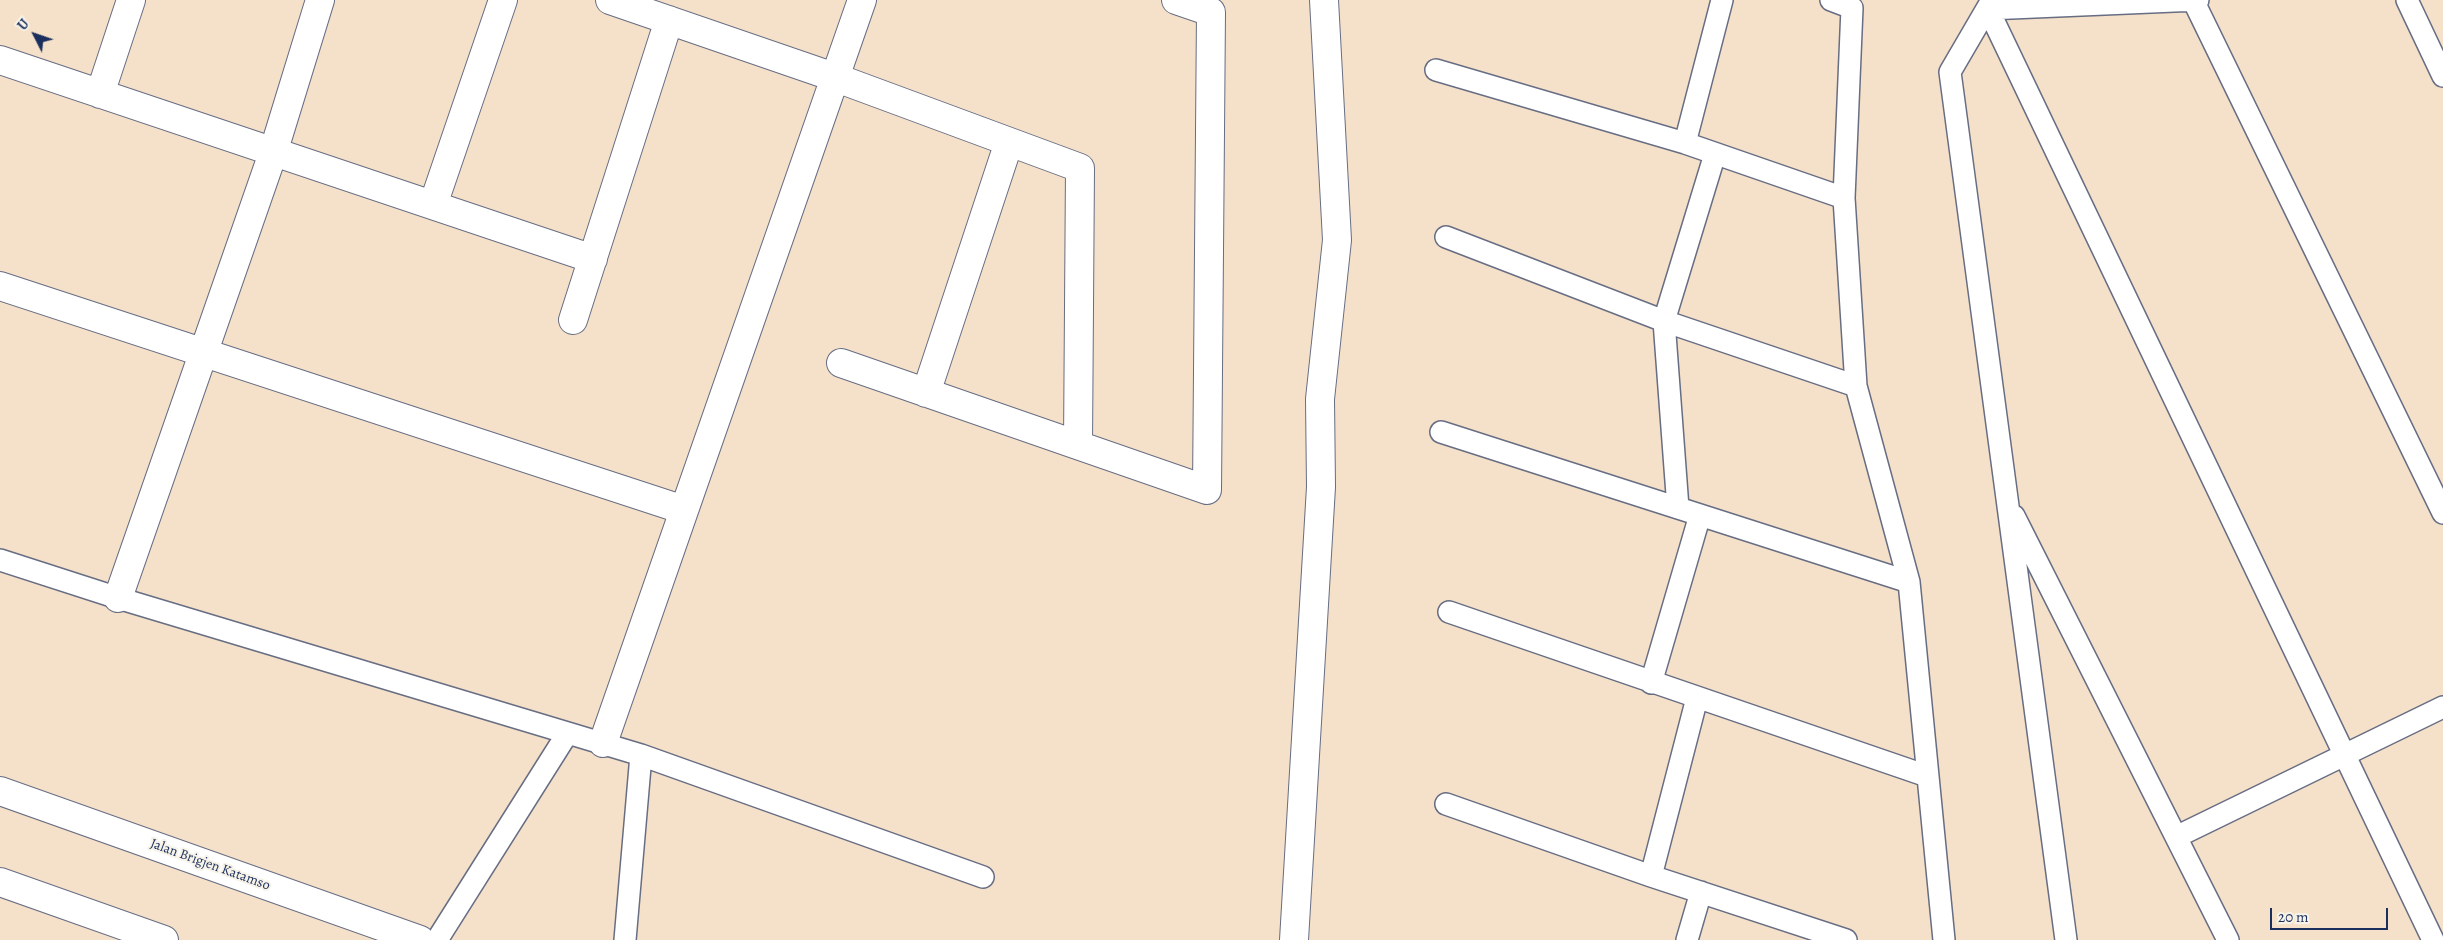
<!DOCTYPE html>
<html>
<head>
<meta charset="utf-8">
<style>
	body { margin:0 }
	#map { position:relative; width:2443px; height:940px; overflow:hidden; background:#f5e1c9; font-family:Alegreya,serif }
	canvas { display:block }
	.north { position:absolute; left:10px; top:10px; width:50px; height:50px; -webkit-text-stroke:4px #f7f3e8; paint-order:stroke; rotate:311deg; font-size:14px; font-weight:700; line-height:20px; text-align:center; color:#1b2f5e }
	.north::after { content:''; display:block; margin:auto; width:18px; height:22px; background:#1b2f5e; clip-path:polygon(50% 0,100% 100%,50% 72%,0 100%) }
	.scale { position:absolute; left:2270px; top:908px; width:118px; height:22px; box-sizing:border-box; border:2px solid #1b2f5e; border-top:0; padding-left:6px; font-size:15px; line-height:18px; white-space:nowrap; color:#1b2f5e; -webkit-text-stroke:4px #f7f3e8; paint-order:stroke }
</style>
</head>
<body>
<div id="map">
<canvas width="2443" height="940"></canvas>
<div class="north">U</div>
<div class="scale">20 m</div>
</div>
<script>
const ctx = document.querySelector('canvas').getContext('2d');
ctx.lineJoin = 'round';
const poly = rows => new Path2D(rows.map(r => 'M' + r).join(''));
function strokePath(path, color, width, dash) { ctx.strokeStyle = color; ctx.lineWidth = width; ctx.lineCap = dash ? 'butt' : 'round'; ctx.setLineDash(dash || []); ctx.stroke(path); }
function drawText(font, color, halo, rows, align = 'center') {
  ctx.font = font + ' Alegreya,serif'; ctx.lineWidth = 4; ctx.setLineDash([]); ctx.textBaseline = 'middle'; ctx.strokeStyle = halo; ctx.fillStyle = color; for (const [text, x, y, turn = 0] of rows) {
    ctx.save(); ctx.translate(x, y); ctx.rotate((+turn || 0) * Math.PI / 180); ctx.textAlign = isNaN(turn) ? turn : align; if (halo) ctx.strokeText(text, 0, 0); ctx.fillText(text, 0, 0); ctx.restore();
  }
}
const service = poly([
	[1831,0,1852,8,1844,198,1856,386,1909,582,1944,940],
	[1992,0,1950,72,2066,940],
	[2193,0,2443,513],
	[2198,0,1988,9,2433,940],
	[2407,0,2443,76],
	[1436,70,1685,143,1844,198],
	[1685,143,1722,0],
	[1446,237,1664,321,1856,386],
	[1441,432,1909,582],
	[1678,508,1664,321,1715,154],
	[2014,516,2228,940],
	[0,560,118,598,641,755,983,877],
	[1449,612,1927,776],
	[1651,683,1700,515],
	[1446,804,1651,876,1846,940],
	[2176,837,2443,707],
	[1651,876,1697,698],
	[437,940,567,734],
	[625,940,641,755],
	[1687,940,1701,892]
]);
const minor = poly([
	[610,0,834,77,1080,168,1078,445],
	[0,60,593,259],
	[100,94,131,0],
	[433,205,503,0],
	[0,286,684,510],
	[573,320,669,20],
	[841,363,1207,490,1211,12,1176,0],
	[926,393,1009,142],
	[118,598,273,153,320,0],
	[603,743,862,0],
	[1294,940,1321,487,1320,399,1337,240,1324,0]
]);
const trunk = poly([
	[0,791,420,940],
	[0,882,164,940]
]);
strokePath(service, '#676d83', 24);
strokePath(minor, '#676d83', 30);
strokePath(trunk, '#676d83', 30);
strokePath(service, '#fff', 21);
strokePath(minor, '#fff', 28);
strokePath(trunk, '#fff', 28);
drawText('14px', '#1b2f5e', '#f7f3e8', [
	["Jalan Brigjen Katamso",210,865,20]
]);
</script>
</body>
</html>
